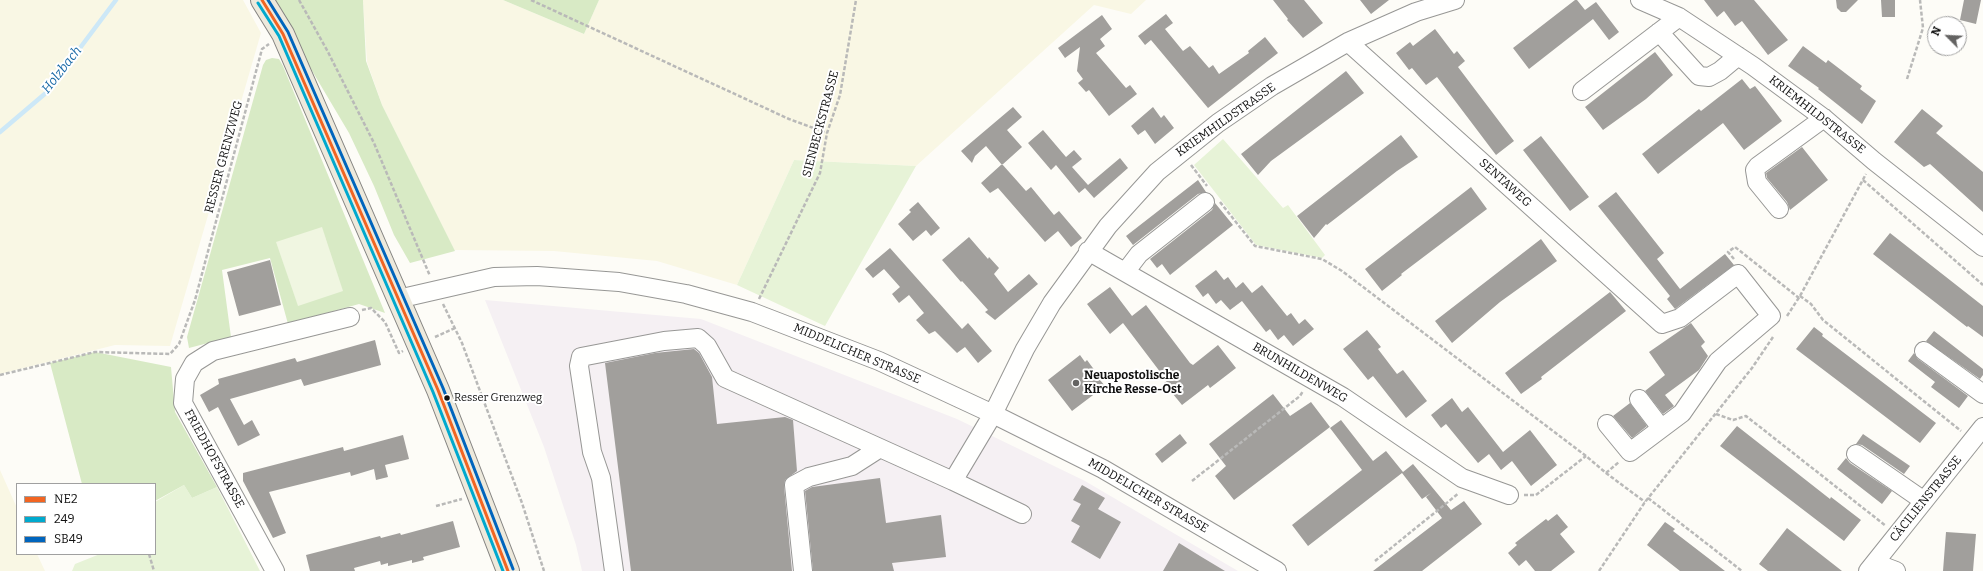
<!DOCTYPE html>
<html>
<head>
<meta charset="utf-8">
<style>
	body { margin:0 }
	#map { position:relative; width:1983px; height:571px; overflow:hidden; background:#fdfcf7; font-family:Bitter,serif }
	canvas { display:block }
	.legend { position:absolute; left:16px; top:483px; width:140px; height:72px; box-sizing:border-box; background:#fff; border:1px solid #a0a0a0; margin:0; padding:5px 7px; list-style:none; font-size:12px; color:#111 }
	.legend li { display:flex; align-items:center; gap:8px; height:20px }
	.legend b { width:20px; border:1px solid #a0a0a0 }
	.north { position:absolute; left:1927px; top:16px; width:40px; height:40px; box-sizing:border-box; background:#fff; border:1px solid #a0a0a0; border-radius:50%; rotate:294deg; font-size:11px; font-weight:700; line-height:16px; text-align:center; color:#111 }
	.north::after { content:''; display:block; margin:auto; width:14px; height:18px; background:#646362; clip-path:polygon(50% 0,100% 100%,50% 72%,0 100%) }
</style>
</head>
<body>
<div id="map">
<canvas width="1983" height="571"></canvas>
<ul class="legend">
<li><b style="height:5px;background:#f26522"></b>NE2</li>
<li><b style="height:5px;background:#00a9ce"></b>249</li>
<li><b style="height:5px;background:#0065bd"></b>SB49</li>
</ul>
<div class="north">N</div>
</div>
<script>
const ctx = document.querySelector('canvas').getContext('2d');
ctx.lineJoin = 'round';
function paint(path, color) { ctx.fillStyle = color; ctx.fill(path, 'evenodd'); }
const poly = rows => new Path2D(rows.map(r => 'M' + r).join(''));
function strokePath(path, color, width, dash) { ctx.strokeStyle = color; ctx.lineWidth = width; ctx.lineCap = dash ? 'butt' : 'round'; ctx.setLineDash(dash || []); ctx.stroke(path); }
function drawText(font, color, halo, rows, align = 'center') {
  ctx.font = font + ' Bitter,serif'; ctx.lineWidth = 4; ctx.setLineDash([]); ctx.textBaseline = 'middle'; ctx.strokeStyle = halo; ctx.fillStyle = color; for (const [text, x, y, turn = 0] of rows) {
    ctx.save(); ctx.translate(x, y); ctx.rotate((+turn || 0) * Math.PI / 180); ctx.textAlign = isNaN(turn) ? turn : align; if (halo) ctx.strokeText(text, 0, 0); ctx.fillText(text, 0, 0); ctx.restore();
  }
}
paint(poly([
	[485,300,701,319,957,419,1085,481,1238,571,582,571,576,545,544,447]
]), '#f5f0f3');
paint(poly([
	[0,0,243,0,261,33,170,346,115,345,0,374],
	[363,0,503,0,584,34,599,0,1146,0,1131,14,1094,5,916,166,794,160,737,285,657,261,554,251,454,250,382,105,367,62],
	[0,470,17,508,17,554,37,554,45,571,0,571]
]), '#f9f7e4');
paint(poly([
	[1223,139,1283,208,1288,205,1325,255,1322,258,1256,245,1194,165],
	[794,160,916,166,825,326,737,285],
	[184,485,192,498,217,487,260,571,72,571,75,564,100,554,155,554,155,502]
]), '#e7f3d7');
paint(poly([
	[270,0,363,0,366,61,382,105,455,251,410,263,394,235,374,186,349,133],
	[503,0,599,0,584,34],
	[272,58,279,59,283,66,385,313,359,304,288,324,270,258,222,270,231,337,189,348,187,337,263,65,266,60],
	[95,352,171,367,175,412,217,487,192,498,184,485,155,501,155,484,82,484,50,363]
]), '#d8eac5');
paint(poly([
	[322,227,343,291,298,306,276,242]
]), '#f0f6e1');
strokePath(poly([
	[0,132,47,92,116,0]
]), '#cde8f7', 4.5);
paint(poly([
	[1273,0,1304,0,1323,23,1303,38,1287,20,1288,19],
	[1360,0,1389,0,1371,14],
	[1575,0,1577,0,1585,10,1596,2,1619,32,1609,40,1593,19,1529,69,1513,48],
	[1704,0,1754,0,1788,40,1768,55,1742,21,1735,26,1724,11,1717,17],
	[1836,0,1858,0,1846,12,1841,12,1837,8],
	[1881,0,1895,0,1895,17,1882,17],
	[1964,0,1981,0,1976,24,1960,20],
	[1166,14,1173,23,1165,29,1183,51,1190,46,1209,68,1213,65,1219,74,1249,53,1248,51,1265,37,1278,53,1208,108,1151,40,1145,45,1138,36],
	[1102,15,1112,29,1100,39,1105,46,1096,53,1126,88,1130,85,1137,94,1109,116,1089,90,1086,92,1078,83,1083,79,1077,71,1080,47,1065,58,1058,48],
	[1435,29,1454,54,1457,51,1465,61,1458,67,1514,141,1496,155,1437,77,1426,85,1412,68,1409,70,1396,53,1410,42,1413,46],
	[1803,46,1826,63,1828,60,1862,86,1860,89,1876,101,1862,124,1818,89,1819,88,1788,66],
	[1655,52,1673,75,1646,99,1603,130,1585,107],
	[1346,71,1364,93,1271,161,1258,175,1241,154],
	[1742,79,1750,89,1755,86,1782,121,1744,150,1723,123,1658,174,1642,154,1699,109,1701,111],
	[1013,107,1022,117,1007,130,1022,147,1002,165,986,146,975,156,972,163,961,151],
	[1153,107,1161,118,1164,115,1174,128,1155,144,1145,130,1138,135,1131,126],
	[1922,109,1943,126,1936,133,1983,172,1983,212,1930,164,1924,167,1894,142],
	[1043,130,1066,157,1074,150,1082,159,1072,167,1088,185,1120,158,1128,168,1094,198,1085,188,1079,193,1056,165,1051,170,1028,143],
	[1401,135,1418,157,1397,171,1327,225,1326,224,1314,238,1297,216],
	[1541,136,1589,197,1570,211,1523,150],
	[1802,147,1828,180,1790,210,1787,202,1767,178,1766,173],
	[1002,164,1026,191,1031,187,1054,215,1059,211,1082,238,1071,247,1058,231,1045,242,998,188,990,193,981,183],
	[1198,180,1206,192,1198,194,1133,245,1126,236],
	[1471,187,1487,209,1401,274,1402,275,1382,291,1365,269],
	[1616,192,1664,253,1657,259,1680,289,1725,254,1734,265,1675,309,1667,299,1670,296,1598,206],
	[918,202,940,228,931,236,926,230,913,241,898,224,911,212,909,210],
	[1215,203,1233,225,1170,275,1162,264,1157,268,1150,259,1212,210],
	[1890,233,1983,306,1983,337,1968,326,1967,327,1873,254],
	[969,237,988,259,989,257,999,268,994,274,1008,292,1029,274,1038,284,995,320,985,312,988,310,962,281,961,282,942,260],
	[1541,239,1557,261,1500,302,1452,343,1435,321],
	[890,248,962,329,968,323,992,351,978,363,965,347,957,353,935,331,929,334,916,320,924,313,909,295,899,303,892,294,900,287,884,269,873,278,865,269],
	[270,260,281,305,239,316,227,272],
	[1216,270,1224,280,1228,277,1236,288,1243,282,1252,293,1262,285,1287,316,1291,313,1299,324,1305,319,1314,329,1293,346,1284,335,1278,340,1270,329,1266,332,1242,301,1230,310,1221,300,1216,304,1208,293,1203,297,1195,286],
	[1110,287,1132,316,1146,305,1190,363,1193,365,1218,345,1236,368,1210,388,1208,385,1182,405,1164,383,1167,381,1123,323,1110,334,1087,304],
	[1610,292,1626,311,1541,377,1542,379,1521,394,1505,373],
	[1691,323,1705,342,1701,346,1708,356,1699,370,1665,395,1674,406,1663,414,1645,391,1665,375,1649,352],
	[1814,327,1823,334,1822,336,1936,423,1920,443,1796,349],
	[1367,330,1381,347,1378,349,1397,374,1403,370,1427,401,1406,418,1373,376,1368,380,1343,349],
	[1934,331,1983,369,1983,375,1980,379,1926,341],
	[375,340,381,365,304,386,301,379,230,399,244,425,252,420,260,435,238,446,218,407,209,412,200,395,219,384,218,379,295,358,297,362],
	[694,349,699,353,712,377,717,424,785,417,793,420,797,471,785,480,784,486,792,571,631,571,605,363,655,353],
	[1914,353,1918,359,1968,396,1959,408,1931,387,1935,382,1908,361],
	[1080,355,1085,362,1087,360,1101,379,1100,380,1105,386,1072,411,1048,380],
	[1273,394,1290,416,1311,402,1330,427,1234,500,1215,476,1226,466,1209,444],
	[1452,398,1462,412,1468,407,1503,452,1530,430,1557,465,1531,486,1512,461,1501,470,1489,454,1478,463,1446,424,1441,428,1431,415],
	[1630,403,1647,426,1632,438,1613,416],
	[1341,420,1373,461,1386,451,1403,472,1413,464,1451,510,1464,501,1482,524,1422,571,1373,571,1442,518,1426,497,1431,493,1422,499,1402,473,1308,546,1292,525,1362,470,1330,428],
	[1737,426,1830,499,1831,497,1861,520,1844,541,1720,446],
	[1180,434,1187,443,1162,463,1155,454],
	[1863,434,1910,466,1904,474,1862,445,1856,444],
	[403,435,409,459,385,465,388,477,376,480,374,469,351,476,350,472,269,492,286,533,273,538,243,481,243,473,343,447,344,451],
	[1846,458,1850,463,1892,491,1882,504,1837,469],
	[880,478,886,523,941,515,946,557,892,563,894,571,813,571,805,491,812,487],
	[1082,485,1105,498,1098,509,1121,522,1100,559,1071,542,1080,526,1071,521,1081,504,1073,500],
	[1557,514,1568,527,1560,534,1575,552,1551,571,1535,571,1526,560,1519,566,1508,553,1517,545,1515,543,1546,519,1548,521],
	[453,521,460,547,423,557,424,560,412,563,412,560,388,566,388,563,381,565,380,561,354,568,355,571,310,571,306,555,380,536,381,538,400,533,401,535],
	[1665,522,1675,529,1673,531,1725,571,1680,571,1647,545],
	[1787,528,1842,571,1768,571,1759,564],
	[1946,532,1976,534,1973,571,1943,571],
	[1179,543,1200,556,1225,571,1163,571]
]), '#a19f9c');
const minor = poly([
	[1640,0,1679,17,1753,66,1825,119,1874,161,1983,247],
	[1659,32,1699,76,1709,77,1720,71,1738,56],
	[1348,42,1662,324,1680,318,1738,274,1771,316,1718,361,1682,413,1630,452,1607,424],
	[1582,91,1679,17],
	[1779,209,1757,182,1755,170,1758,166,1824,118],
	[1088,251,1343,397,1462,478,1509,495],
	[1126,271,1139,254,1205,202],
	[398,299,494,277,537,276,619,282,686,294,752,312,879,361,993,414,1103,469,1277,571],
	[1924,351,1983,394],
	[1639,399,1661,428],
	[1856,454,1924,501],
	[953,481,1022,514],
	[1875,563,1896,571],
	[275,571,183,403,185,379,194,363,213,351,350,317],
	[614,571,601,478,592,452,579,366,581,357,664,341,698,338,707,346,725,378,953,481,993,414,1025,349,1052,303,1108,226,1157,172,1218,123,1272,86,1348,42,1416,12,1455,0],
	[803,571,794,485,809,477,852,466,880,448],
	[1868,571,1983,427]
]);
const major = poly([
	[262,0,283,34,438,390,508,571]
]);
strokePath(minor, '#979795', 20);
strokePath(major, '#858482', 24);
strokePath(poly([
	[299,0,328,52,374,143,430,276],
	[531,0,789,119,827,133],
	[1907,79,1923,28,1920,0],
	[1191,165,1207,186],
	[1863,180,1983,285],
	[1220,202,1255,246,1322,259,1342,271,1586,456,1606,473,1645,502],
	[1734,259,1728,252,1735,247,1799,298],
	[1800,296,1811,304,1823,320,1961,431],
	[759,299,820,173,827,133,840,95,856,0],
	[443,304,462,343,522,503,544,571],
	[362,310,371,308,385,322,399,353,403,351],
	[1787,316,1800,296,1866,174],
	[435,337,455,328],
	[0,375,95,352,170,354,179,344,195,300,262,49,269,44],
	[1716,414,1733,420,1746,416,1886,526],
	[1606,473,1619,462],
	[1192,481,1300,396,1303,391],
	[1524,495,1536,495,1586,456],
	[1648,498,1742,571],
	[436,506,462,499],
	[149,554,154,571],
	[1375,561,1459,493],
	[1599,571,1645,502,1752,368,1773,337]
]), '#b9b9b8', 2.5, [4, 2]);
strokePath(minor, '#fffffe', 18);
strokePath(major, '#ede9dc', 22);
strokePath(poly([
	[262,0,283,34,438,390,508,571]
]), '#f26522', 3);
strokePath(poly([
	[258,3,279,36,433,392,503,571]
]), '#00a9ce', 3);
strokePath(poly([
	[268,0,288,32,443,388,513,569]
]), '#0065bd', 3);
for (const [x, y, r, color] of [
	[1076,383,4,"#646362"],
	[447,398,3.5,"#111"]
]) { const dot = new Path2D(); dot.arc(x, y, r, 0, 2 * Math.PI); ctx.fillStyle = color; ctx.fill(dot); strokePath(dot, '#fff', 1.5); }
drawText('11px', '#111', '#fff', [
	["Resser Grenzweg",454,398]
], 'left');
drawText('12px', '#111', '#fff', [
	["KRIEMHILDSTRASSE",1817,115,38],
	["KRIEMHILDSTRASSE",1226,120,-35],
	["SIENBECKSTRASSE",821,124,-75],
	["RESSER GRENZWEG",224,157,-75],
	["SENTAWEG",1505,183,42],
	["MIDDELICHER STRASSE",857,354,23],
	["BRUNHILDENWEG",1300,373,30],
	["FRIEDHOFSTRASSE",214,459,61],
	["MIDDELICHER STRASSE",1148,496,30],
	["CÄCILIENSTRASSE",1926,499,-51]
]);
drawText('bold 12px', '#111', '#fff', [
	["Neuapostolische",1084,376],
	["Kirche Resse-Ost",1084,390]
], 'left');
drawText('italic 13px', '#1768a6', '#fff', [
	["Holzbach",62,70,-52]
]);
</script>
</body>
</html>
